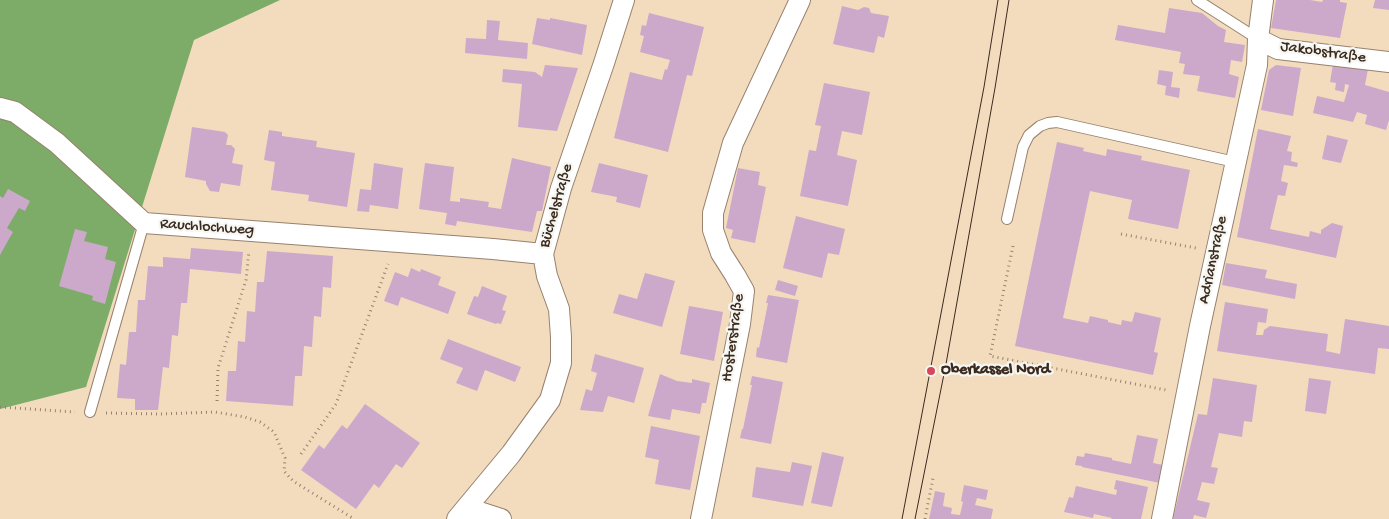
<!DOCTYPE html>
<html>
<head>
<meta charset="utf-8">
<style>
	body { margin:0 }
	canvas { display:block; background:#f3dbbd }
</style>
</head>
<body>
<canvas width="1389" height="519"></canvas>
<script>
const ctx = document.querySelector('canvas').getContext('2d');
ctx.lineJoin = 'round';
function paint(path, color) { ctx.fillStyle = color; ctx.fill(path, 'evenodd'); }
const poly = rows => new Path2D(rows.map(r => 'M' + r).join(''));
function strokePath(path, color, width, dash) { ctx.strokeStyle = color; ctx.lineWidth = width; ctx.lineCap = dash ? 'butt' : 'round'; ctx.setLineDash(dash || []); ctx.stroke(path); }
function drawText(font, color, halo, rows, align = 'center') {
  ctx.font = font + ' "Gochi Hand",sans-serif'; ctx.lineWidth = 4.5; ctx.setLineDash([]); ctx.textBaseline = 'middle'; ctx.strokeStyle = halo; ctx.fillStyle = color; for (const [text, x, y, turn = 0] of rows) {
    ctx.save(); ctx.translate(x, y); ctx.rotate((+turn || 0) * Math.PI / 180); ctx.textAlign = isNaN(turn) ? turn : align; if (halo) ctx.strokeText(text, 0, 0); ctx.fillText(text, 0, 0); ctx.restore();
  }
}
paint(poly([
	[0,0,280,0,194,40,86,387,0,409]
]), '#7cac67');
paint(poly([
	[1276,0,1310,0,1322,2,1323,0,1340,0,1340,2,1347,3,1340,38,1271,28],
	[1375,0,1389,0,1389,10,1373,8],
	[842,6,858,10,864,7,869,8,871,13,889,16,884,38,878,36,874,53,833,44],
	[1169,8,1202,13,1218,26,1226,30,1224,42,1245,45,1242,62,1231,60,1229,74,1239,77,1235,98,1197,91,1200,76,1183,74,1185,64,1179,63,1181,52,1115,40,1118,25,1165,33],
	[649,13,704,27,692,76,687,75,668,152,614,138,630,72,662,80,665,69,667,70,670,60,640,52,644,36,640,35,642,25,646,26],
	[537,18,550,20,550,18,587,25,582,55,532,44],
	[487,20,500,21,498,40,528,43,527,59,465,53,466,38,486,39],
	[1333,64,1368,69,1365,85,1389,92,1389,120,1386,130,1365,124,1367,115,1357,112,1353,122,1313,113,1317,96,1344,102,1349,85,1345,84,1344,92,1335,90,1336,83,1330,82],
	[545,65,578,68,557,131,518,127,522,84,502,82,503,69,535,72,542,77],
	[1276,65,1301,68,1293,116,1261,110,1269,70],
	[1159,70,1173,72,1171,87,1180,88,1179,98,1165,95,1166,86,1157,84],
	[824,83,870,92,862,135,842,131,837,155,857,160,848,206,800,196,809,150,816,151,821,126,815,125],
	[192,127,225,132,228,135,226,145,231,145,235,149,232,163,243,165,240,186,221,183,219,192,210,191,206,184,206,181,185,177],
	[1258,129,1291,136,1287,151,1292,152,1291,161,1298,163,1297,167,1284,165,1281,181,1288,183,1285,196,1278,195,1270,229,1309,237,1310,231,1321,234,1321,230,1332,223,1343,226,1336,258,1237,237],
	[269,130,282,132,282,136,317,141,316,147,355,153,347,207,308,201,309,195,271,190,275,162,264,160],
	[1327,135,1348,140,1341,163,1322,159],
	[1057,142,1084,148,1083,151,1106,156,1107,149,1142,156,1141,160,1190,170,1178,229,1128,219,1132,200,1090,191,1063,318,1088,323,1090,316,1108,320,1108,322,1121,325,1122,320,1132,322,1135,312,1161,318,1154,352,1158,353,1153,375,1015,346],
	[512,158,551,167,542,211,537,211,532,232,457,221,456,226,445,224,447,213,419,209,425,163,454,167,450,201,460,202,460,198,489,202,488,207,501,209],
	[374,163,403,168,398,209,370,205,369,212,357,211,360,189,371,190],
	[599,163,648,175,640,208,616,202,617,197,591,192],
	[738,168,760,172,758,185,766,187,755,243,731,238,733,230,726,228],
	[8,189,30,201,25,211,19,208,7,228,13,232,0,255,0,196,3,198],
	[796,216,845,229,839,255,828,253,822,278,783,268],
	[75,229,87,232,84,241,108,247,105,259,116,262,105,304,92,300,93,296,59,286],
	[191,248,243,252,241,274,190,269,187,303,181,303,178,336,172,335,169,368,163,367,158,410,135,410,135,399,117,398,120,364,126,365,129,332,136,332,138,300,145,300,148,266,163,267,163,257,190,259],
	[267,251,333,256,331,288,323,287,321,317,314,316,312,347,304,346,302,376,295,376,293,406,226,401,228,371,236,371,238,341,245,342,247,311,255,312,257,282,264,282],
	[1226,263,1267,270,1265,278,1297,284,1295,299,1222,285],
	[411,268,420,272,421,269,441,277,438,285,456,292,448,314,401,297,398,306,384,301,395,272,408,277],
	[645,273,675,281,662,327,613,313,619,294,637,299],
	[778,280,798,286,795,296,775,290],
	[482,286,507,296,502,310,506,311,501,324,497,323,496,324,467,314,474,296,478,297],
	[768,295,799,300,787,363,756,357,757,347,759,348,768,303,766,303],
	[1225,302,1268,309,1266,323,1258,322,1256,335,1263,335,1264,330,1270,326,1328,334,1326,351,1340,354,1345,319,1389,326,1389,349,1378,348,1375,374,1217,351],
	[689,306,723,312,714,361,680,354],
	[448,339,521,367,515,382,485,370,477,391,456,383,463,368,440,359],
	[595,354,644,368,634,403,608,396,603,412,580,410,586,389,592,391,597,373,591,371],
	[660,374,677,381,692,383,692,379,710,383,706,403,702,403,700,414,672,409,670,420,648,416],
	[752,376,783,382,771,444,740,438,742,429,743,429,752,385,750,385],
	[1213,378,1257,385,1252,422,1244,421,1242,437,1219,433,1211,467,1218,468,1214,484,1202,482,1197,500,1210,503,1206,518,1194,515,1193,519,1173,519,1198,414,1207,415],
	[1309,378,1331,381,1326,414,1305,411],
	[365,404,420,443,402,468,396,464,379,488,374,484,356,509,301,470,319,445,324,449,342,425,347,429],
	[651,426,700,436,690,490,655,484,659,460,645,457],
	[1137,435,1158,439,1153,463,1163,465,1160,483,1082,467,1082,466,1075,465,1077,456,1084,457,1085,453,1112,458,1112,460,1131,464],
	[822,452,844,457,832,507,811,503],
	[792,462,812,466,803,506,752,497,756,467,790,472],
	[1116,480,1148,487,1141,519,1111,519,1112,518,1094,514,1093,518,1064,512,1069,497,1073,498,1076,486,1116,495,1117,490,1114,489],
	[964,485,988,490,986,500,977,498,975,505,993,509,991,519,929,519,935,491,945,493,943,506,952,508,951,514,960,515,963,502,961,501]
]), '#cca9cb');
const service = poly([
	[1197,0,1258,39],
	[1007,219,1023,147,1029,135,1040,126,1048,123,1057,122,1235,162],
	[90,412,144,223]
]);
const minor = poly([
	[1258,39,1278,49,1389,62],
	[0,108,15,112,57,143,144,223,493,249,543,254],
	[467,508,501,519],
	[457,519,511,454,550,400,561,363,561,337,559,309,547,276,543,254,561,188,604,63,624,0],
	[701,519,740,324,744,291,735,275,721,253,713,230,713,213,733,143,800,0],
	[1162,519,1200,326,1257,65,1258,39,1263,0]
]);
strokePath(service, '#97826e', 12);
strokePath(minor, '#97826e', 22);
strokePath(poly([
	[1121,234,1196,248],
	[1013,246,990,356,1166,390],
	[217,401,218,368,246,280,249,251],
	[0,407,75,412],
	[106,413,159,414,215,412,245,417,260,422,274,432,285,458,284,471,293,481,354,519],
	[301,454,336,404,388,264],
	[925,519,933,478]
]), '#97826e', 3, [1, 4]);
strokePath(service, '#fff', 10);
strokePath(minor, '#fff', 20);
strokePath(poly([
	[902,519,984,87,998,0],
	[915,519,946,364,995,88,1009,0]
]), '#3b2a1e', 1);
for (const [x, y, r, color] of [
	[931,371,5,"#d1495b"]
]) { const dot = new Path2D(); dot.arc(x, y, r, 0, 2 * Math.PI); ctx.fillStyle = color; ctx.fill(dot); strokePath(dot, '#f6f6f2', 2); }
drawText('16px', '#3b2a1e', '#f6f6f2', [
	["Jakobstraße",1323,53,8],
	["Büchelstraße",557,206,-74],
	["Rauchlochweg",207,228,4],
	["Adrianstraße",1214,260,-78],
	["Hosterstraße",734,338,-82]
]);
drawText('bold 16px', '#3b2a1e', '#f6f6f2', [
	["Oberkassel Nord",941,371]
], 'left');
</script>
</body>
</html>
